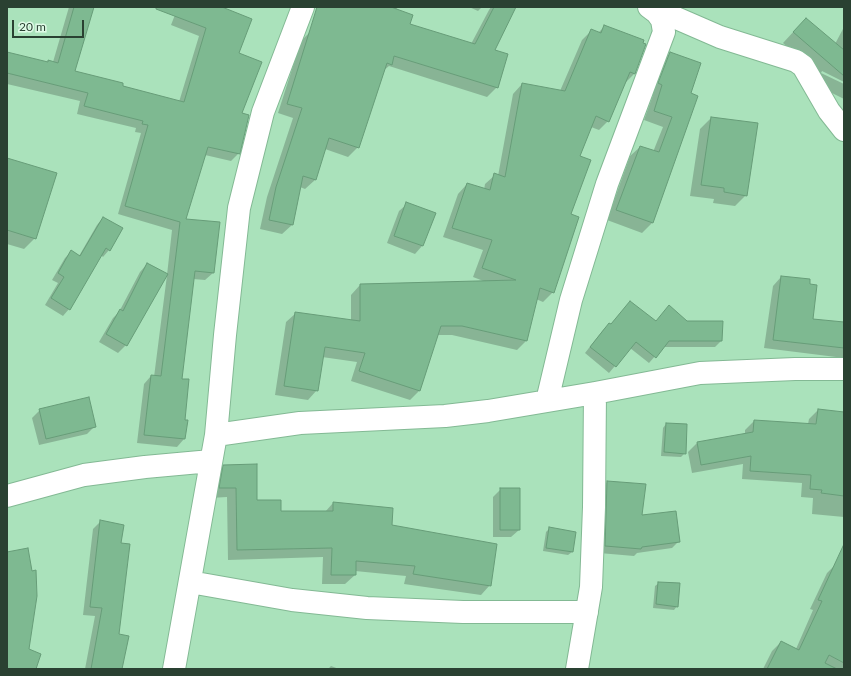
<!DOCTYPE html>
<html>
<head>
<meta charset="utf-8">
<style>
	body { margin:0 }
	#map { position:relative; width:851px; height:676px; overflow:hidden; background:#aae2bb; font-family:Lato,sans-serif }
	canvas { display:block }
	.frame { position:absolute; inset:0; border:8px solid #2a4132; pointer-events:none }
	.scale { position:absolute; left:12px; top:20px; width:72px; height:18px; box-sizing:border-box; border:2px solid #2a4132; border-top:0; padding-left:5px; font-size:12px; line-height:14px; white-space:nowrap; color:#2a4132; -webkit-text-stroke:3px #dffbe7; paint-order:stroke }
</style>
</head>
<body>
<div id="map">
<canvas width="851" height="676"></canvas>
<div class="frame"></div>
<div class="scale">20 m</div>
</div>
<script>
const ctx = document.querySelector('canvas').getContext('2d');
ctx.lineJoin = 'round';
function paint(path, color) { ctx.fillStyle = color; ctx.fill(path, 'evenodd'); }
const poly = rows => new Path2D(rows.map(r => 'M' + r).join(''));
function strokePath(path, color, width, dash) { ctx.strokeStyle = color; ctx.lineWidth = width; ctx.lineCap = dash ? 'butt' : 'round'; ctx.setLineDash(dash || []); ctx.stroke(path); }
paint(poly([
	[69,7,93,7,74,72,122,86,179,102,199,36,171,25,178,7,219,7,238,53,240,114,239,153,231,161,205,155,185,219,213,273,205,280,193,279,181,380,184,439,177,447,137,443,144,384,151,376,154,377,167,275,126,345,118,353,99,342,113,318,119,312,140,272,147,264,167,275,172,230,118,214,141,133,135,132,136,128,77,114,80,101,7,84,7,53,47,63,48,61,53,62],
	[320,7,398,7,396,10,409,24,471,44,489,10,491,7,512,7,493,51,497,87,487,97,389,66,383,71,358,147,348,157,325,149,315,180,305,189,300,187,292,225,282,234,260,229,267,197,293,118,278,113,301,41,310,32],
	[469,7,482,7,478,11],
	[605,26,634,74,625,83,608,121,599,130,591,127,579,157,569,215,553,292,543,302,536,299,526,341,517,350,452,335,437,335,420,390,410,400,351,381,357,362,322,357,317,390,308,400,275,395,286,322,296,313,351,321,351,295,360,285,486,282,473,277,483,250,443,237,458,194,467,184,484,190,485,184,495,175,498,176,513,94,522,84,560,91,582,40,591,31,598,33],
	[844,27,844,82,822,71,821,73,844,84,844,99,816,85,820,76,783,43,795,30,835,44],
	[670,53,690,94,697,96,652,223,642,233,607,220,630,156,640,147,653,152,663,127,644,120,653,95,649,93,660,63],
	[711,118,746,195,735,206,713,203,714,199,690,196,700,129],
	[7,163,35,238,24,249,7,244],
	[407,204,435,214,422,246,415,254,387,243,399,211],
	[103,218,109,250,103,257,101,255,69,309,63,316,45,305,58,283,52,280,65,258,71,252,79,256,97,225],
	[781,277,812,319,844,324,844,358,764,348,773,286],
	[630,302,656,322,669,307,687,322,721,341,715,347,663,347,649,363,630,348,609,373,585,353,603,330,609,324,610,325],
	[40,410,95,426,87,434,39,445,32,418],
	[818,410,844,413,844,517,812,514,813,498,801,497,802,483,742,479,743,464,692,473,688,452,697,443,745,435,745,430,754,421,808,424,809,419],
	[666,424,685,453,681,457,661,456,663,428],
	[224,466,256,501,280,512,325,512,333,503,391,526,490,585,481,595,404,584,406,576,355,571,355,575,345,584,322,584,323,557,228,560,227,497,210,498,214,476],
	[607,482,641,516,679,541,672,548,637,553,634,556,599,553,600,489],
	[501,489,519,530,511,537,493,537,493,497],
	[101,521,120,543,118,635,121,669,85,669,95,616,83,615,93,529],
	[550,528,575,532,572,552,568,555,543,551,546,532],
	[836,564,844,568,844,669,763,669,772,651,781,642,796,649,813,610,810,609,827,573],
	[659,583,677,606,674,610,653,608,655,586],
	[331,666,339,669,328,669]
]), '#0003');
const building = poly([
	[74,7,94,7,75,71,123,83,123,86,184,102,206,28,156,9,156,7,222,7,252,19,239,53,262,62,242,113,249,115,240,154,208,147,186,219,220,222,214,273,195,271,182,379,189,379,185,420,188,420,185,439,144,435,151,375,161,376,180,222,125,206,148,125,142,124,143,121,84,106,88,93,7,73,7,52,48,62,48,60,58,63,74,7],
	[317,7,391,7,413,15,410,24,475,44,494,7,516,7,495,50,508,54,498,88,394,56,392,65,387,63,359,148,329,138,316,180,303,176,293,225,269,220,276,187,302,108,287,104,317,7],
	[806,18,844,50,844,76,793,32,806,18],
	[604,25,644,40,643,43,646,44,635,74,630,72,609,122,596,116,580,156,591,160,571,214,579,217,554,293,540,288,527,341,462,326,441,326,420,391,359,371,365,353,325,347,318,391,284,386,295,312,360,321,360,284,516,280,482,268,492,240,452,228,467,183,490,190,494,173,505,177,522,83,565,91,591,29,601,33,604,25],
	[670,52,701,63,691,93,698,96,653,223,616,210,640,146,659,152,672,117,654,111,662,85,658,83,670,52],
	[711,117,758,123,747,196,724,192,724,188,701,185,711,117],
	[7,158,57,173,36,239,7,230,7,158],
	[406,202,436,213,423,246,394,236,406,202],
	[103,217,123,228,110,251,106,248,70,310,51,298,64,277,58,273,71,250,80,256,103,217],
	[147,263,168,274,127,346,106,334,120,309,123,311,147,263],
	[781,276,810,279,810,284,817,285,813,319,844,322,844,348,773,340,781,276],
	[630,301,656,321,669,305,687,321,723,321,722,341,669,341,656,358,636,342,616,367,590,347,609,323,611,324,630,301],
	[89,397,96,427,46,439,39,409,89,397],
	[818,409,844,412,844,496,821,493,822,490,810,489,811,475,750,471,751,456,701,465,697,442,753,432,754,420,816,424,818,409],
	[666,423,687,424,686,454,664,452,666,423],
	[257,464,257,500,281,500,281,511,333,511,333,502,393,508,392,525,497,544,491,586,413,574,415,566,356,561,356,575,331,575,332,548,237,550,236,488,219,488,223,465,257,464],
	[607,481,646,484,642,515,676,511,680,542,642,547,641,549,605,546,607,481],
	[500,488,520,488,520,530,500,530,500,488],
	[100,520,124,525,121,543,130,544,119,634,129,636,122,669,91,669,102,608,90,607,100,520],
	[549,527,576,532,573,552,546,548,549,527],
	[844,544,844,663,829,655,825,663,837,669,767,669,781,641,799,650,822,601,818,600,844,544],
	[28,548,32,571,36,570,37,596,29,649,41,654,36,669,7,669,7,552,28,548],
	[658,582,680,583,678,607,656,604,658,582]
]);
paint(building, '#7eb991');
strokePath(building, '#679c78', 1);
const minor = poly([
	[667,14,720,37,796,61,803,66,829,111,844,130],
	[547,401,571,300,607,184,664,32,662,20,657,13,649,7],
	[216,435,300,423,445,416,488,411,595,393,700,373,795,369,844,369],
	[7,496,84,475,145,467,211,461],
	[190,582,292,600,367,608,463,612,587,612],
	[174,669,216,435,225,335,239,208,263,112,303,7],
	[577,669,591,587,594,507,595,393]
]);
strokePath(minor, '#83b994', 24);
strokePath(minor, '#fff', 22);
</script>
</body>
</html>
